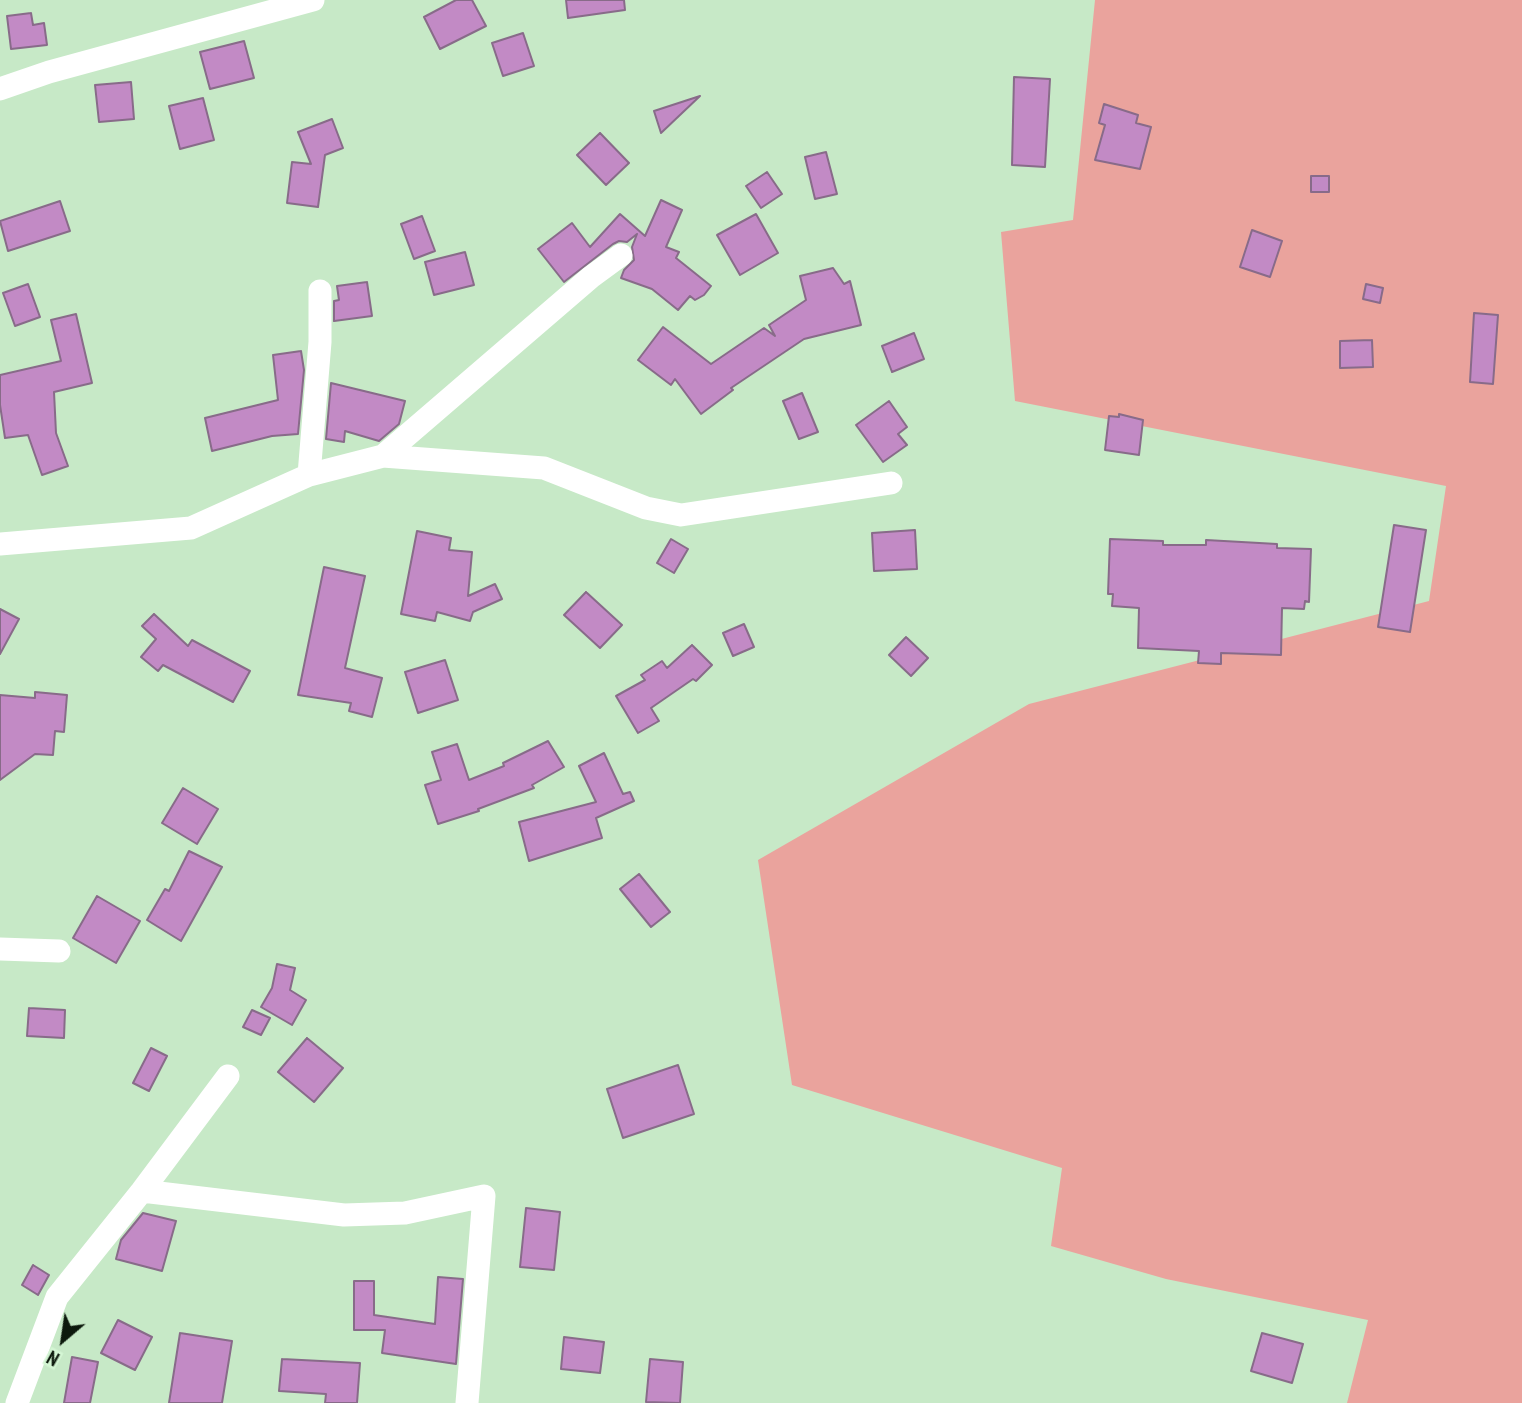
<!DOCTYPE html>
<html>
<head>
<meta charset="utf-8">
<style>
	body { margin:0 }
	#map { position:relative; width:1522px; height:1403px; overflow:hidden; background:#c7e9c7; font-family:"PT Sans Narrow",sans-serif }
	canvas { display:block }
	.north { position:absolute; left:28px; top:1305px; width:70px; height:70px; -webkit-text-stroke:5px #d4f6d4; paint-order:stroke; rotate:209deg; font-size:19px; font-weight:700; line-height:28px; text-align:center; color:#0d190d }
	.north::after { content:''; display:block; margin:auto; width:24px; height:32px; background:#0d190d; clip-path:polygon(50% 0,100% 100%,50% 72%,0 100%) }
</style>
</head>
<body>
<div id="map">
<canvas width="1522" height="1403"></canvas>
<div class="north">N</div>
</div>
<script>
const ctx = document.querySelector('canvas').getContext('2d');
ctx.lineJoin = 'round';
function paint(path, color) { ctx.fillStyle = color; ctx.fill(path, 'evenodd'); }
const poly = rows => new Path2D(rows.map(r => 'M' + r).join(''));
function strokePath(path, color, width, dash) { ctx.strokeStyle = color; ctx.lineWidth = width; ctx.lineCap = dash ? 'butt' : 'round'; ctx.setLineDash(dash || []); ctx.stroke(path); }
paint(poly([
	[1095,0,1522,0,1522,1403,1347,1403,1368,1320,1166,1279,1051,1246,1062,1168,792,1085,758,860,1029,704,1429,601,1446,486,1015,401,1001,232,1073,220]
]), '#eaa39d');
const building = poly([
	[456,0,472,0,486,26,440,49,424,17,456,0],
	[566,0,624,0,625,10,568,18,566,0],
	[31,13,33,25,44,23,47,45,11,49,7,16,31,13],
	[523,33,534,66,503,76,492,43,523,33],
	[244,41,254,78,210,89,200,52,244,41],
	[1014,77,1050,79,1045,167,1012,165,1014,77],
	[131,82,134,119,99,122,95,85,131,82],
	[700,96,661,133,654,111,700,96],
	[203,98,214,140,180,149,169,106,203,98],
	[1104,104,1138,115,1136,123,1151,127,1140,169,1095,160,1105,125,1099,123,1104,104],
	[332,119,343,148,325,155,318,207,287,203,292,162,311,164,298,132,332,119],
	[600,133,629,163,606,185,577,155,600,133],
	[826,152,837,194,815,199,805,157,826,152],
	[767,172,782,194,761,208,746,186,767,172],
	[1311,176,1329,176,1329,192,1311,192,1311,176],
	[661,200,682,210,666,247,679,252,676,258,711,286,704,295,695,300,690,296,678,310,652,289,621,278,624,270,634,260,632,247,637,234,627,242,619,241,613,244,564,282,538,249,572,223,590,247,620,214,645,236,661,200],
	[60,201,70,231,8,251,0,221,60,201],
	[756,214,778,253,740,275,717,235,756,214],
	[422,216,435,251,414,259,401,224,422,216],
	[1252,230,1282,241,1270,277,1240,267,1252,230],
	[465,252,474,285,434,295,425,262,465,252],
	[833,268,844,284,850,281,861,325,804,339,731,388,733,390,701,414,675,379,671,385,638,360,663,327,711,364,764,328,775,336,769,325,806,300,800,276,833,268],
	[367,282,372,316,334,321,334,301,339,300,337,286,367,282],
	[28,284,40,317,15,326,3,293,28,284],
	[1366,284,1383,288,1380,303,1363,299,1366,284],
	[1474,313,1498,315,1493,384,1470,382,1474,313],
	[76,314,92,383,54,392,56,433,68,466,42,475,28,435,5,438,0,405,0,375,61,361,51,320,76,314],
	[914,333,924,359,892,372,882,346,914,333],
	[1372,340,1373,367,1340,368,1340,341,1372,340],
	[301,351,304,370,298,434,272,436,212,451,205,418,278,400,273,355,301,351],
	[331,383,405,401,399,424,379,441,345,431,344,442,326,439,331,383],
	[802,393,818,432,799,439,783,401,802,393],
	[889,401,907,427,898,434,907,445,883,462,856,425,889,401],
	[1119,414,1143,420,1139,455,1105,450,1109,416,1119,417,1119,414],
	[1394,525,1426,530,1410,632,1378,627,1394,525],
	[915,530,917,569,874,571,872,533,915,530],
	[417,531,451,538,449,550,472,552,468,596,495,584,502,599,473,612,470,621,437,612,435,621,401,614,417,531],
	[671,539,688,549,674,573,657,563,671,539],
	[1110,539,1163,541,1163,545,1206,545,1206,540,1277,544,1277,548,1311,549,1309,602,1305,601,1304,609,1282,608,1281,655,1221,653,1221,664,1198,663,1199,651,1138,648,1139,608,1112,606,1113,594,1108,594,1110,539],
	[324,567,365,576,345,668,382,678,372,717,349,711,351,703,298,695,324,567],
	[586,592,622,625,600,648,564,615,586,592],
	[0,609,19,619,0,654,0,609],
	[154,614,188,646,192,640,250,671,233,702,163,665,158,671,141,657,156,639,142,626,154,614],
	[744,624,754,647,733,656,723,633,744,624],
	[906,637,928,658,911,676,889,655,906,637],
	[692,645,712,665,696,681,693,679,651,708,659,721,638,733,616,696,645,680,641,675,662,661,667,668,692,645],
	[445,660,458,700,418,713,405,672,445,660],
	[35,692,67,695,64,732,55,731,53,755,35,754,0,780,0,695,35,698,35,692],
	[548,741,564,767,532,785,534,788,478,809,479,811,438,824,425,785,441,780,432,752,457,744,469,780,504,766,503,763,548,741],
	[604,753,623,794,630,792,634,801,596,818,602,838,529,861,519,822,596,802,579,766,604,753],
	[183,788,218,809,197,844,162,823,183,788],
	[189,851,222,867,181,941,147,920,165,889,169,891,189,851],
	[639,874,670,912,651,927,620,889,639,874],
	[97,896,140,921,116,963,73,938,97,896],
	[277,964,295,968,290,990,306,1000,292,1025,261,1007,272,988,277,964],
	[29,1008,65,1010,64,1038,27,1036,29,1008],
	[252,1010,270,1018,261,1035,243,1027,252,1010],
	[307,1038,343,1068,314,1102,278,1072,307,1038],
	[151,1048,167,1056,149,1091,133,1083,151,1048],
	[678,1065,694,1114,623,1138,607,1089,678,1065],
	[526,1208,560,1212,554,1270,520,1267,526,1208],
	[143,1213,176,1221,162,1271,116,1259,121,1240,143,1213],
	[33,1265,49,1275,38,1295,22,1285,33,1265],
	[438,1277,463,1279,456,1364,382,1353,385,1330,354,1330,354,1281,374,1281,374,1315,435,1324,438,1277],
	[118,1320,152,1337,135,1370,101,1353,118,1320],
	[180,1333,232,1341,222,1403,169,1403,180,1333],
	[1262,1333,1303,1344,1292,1383,1251,1371,1262,1333],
	[564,1337,604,1342,600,1373,561,1369,564,1337],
	[72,1357,98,1362,90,1403,64,1403,72,1357],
	[282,1359,360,1363,357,1403,325,1403,326,1394,279,1391,282,1359],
	[650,1359,683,1362,680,1403,646,1402,650,1359]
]);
paint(building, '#c28ac5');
strokePath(building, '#886b89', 2);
strokePath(poly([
	[0,89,49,72,313,0],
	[383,456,544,468,646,508,681,515,891,483],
	[309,475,320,342,320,291],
	[0,544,191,528,309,475,383,456,591,277,621,255],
	[0,949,59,951],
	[142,1191,344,1215,405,1213,484,1196,467,1403],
	[17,1403,57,1297,142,1191,228,1076]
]), '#fff', 23);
</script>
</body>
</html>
